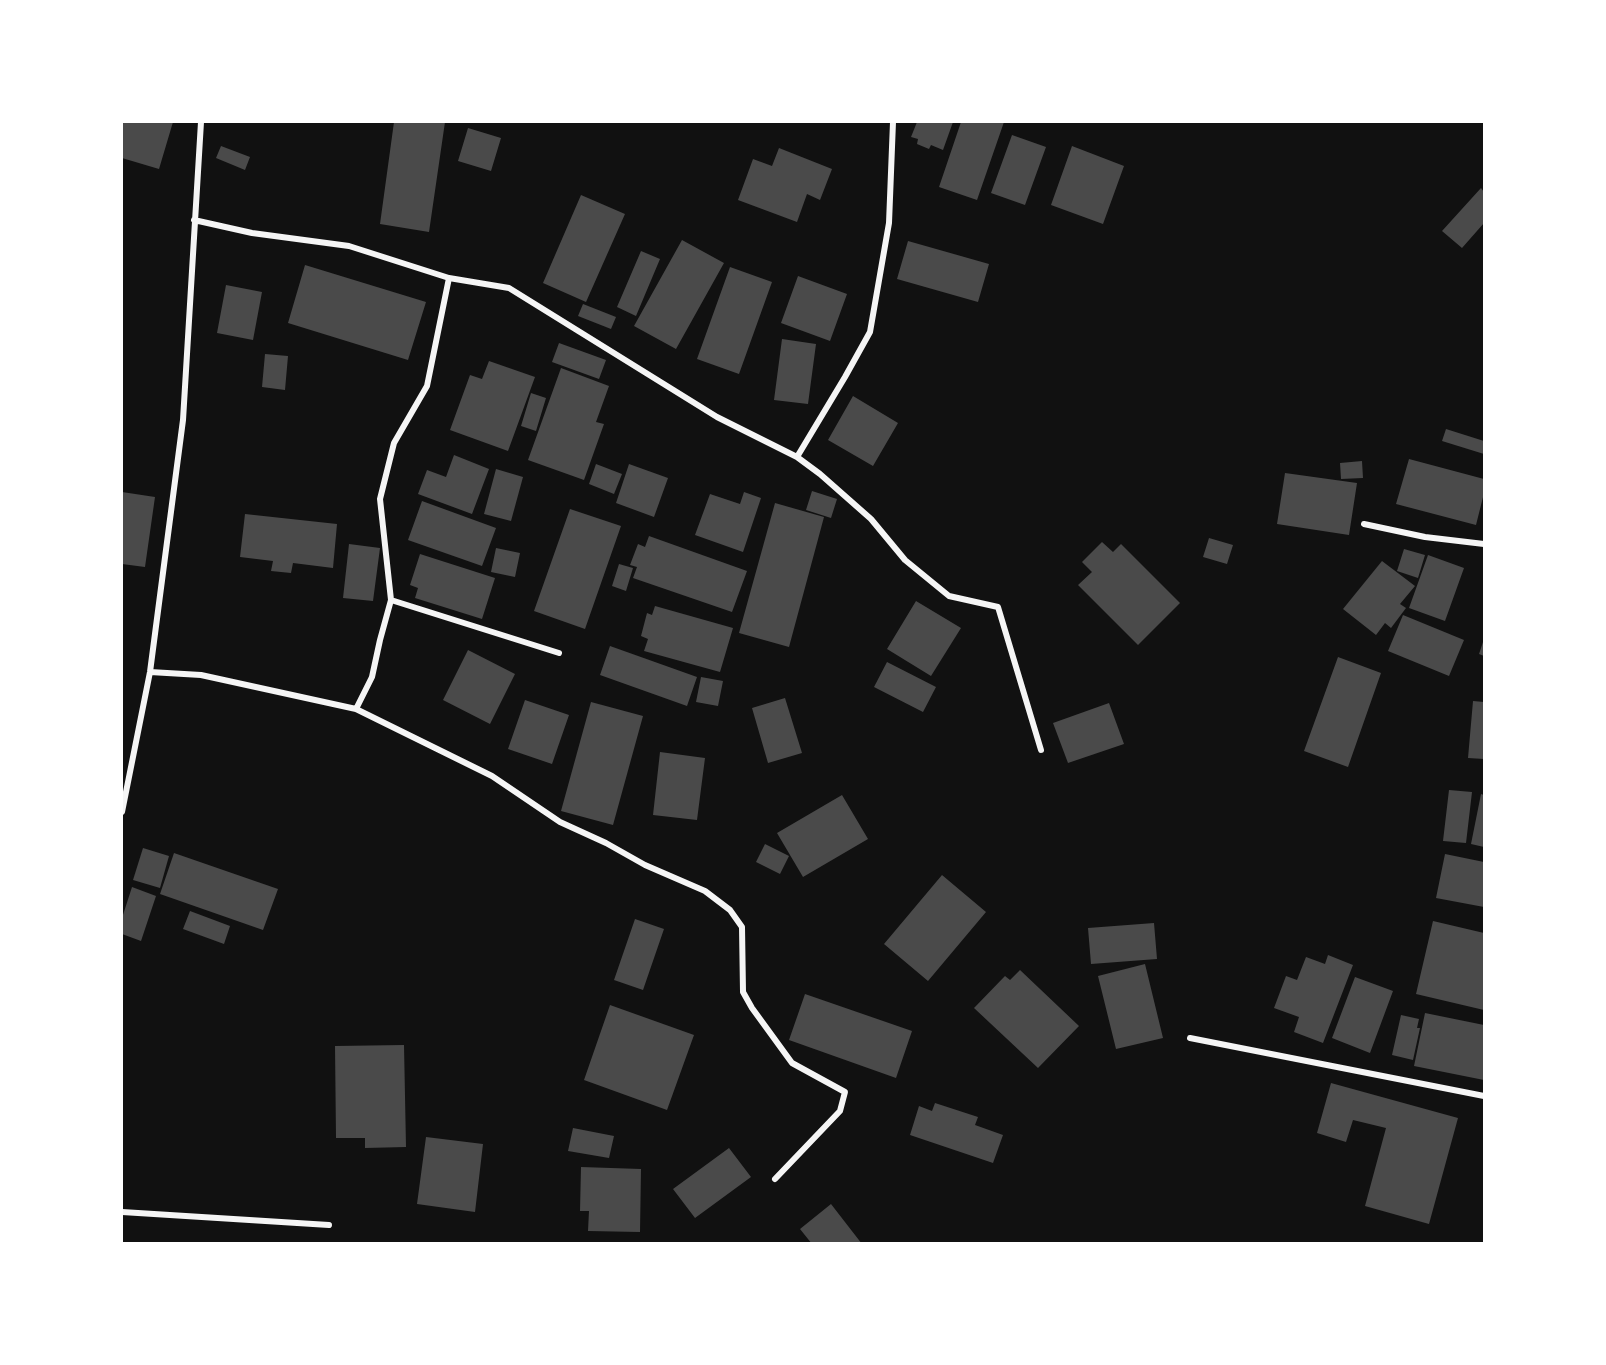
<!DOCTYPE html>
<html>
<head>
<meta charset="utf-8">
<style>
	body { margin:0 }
	#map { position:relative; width:1606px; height:1365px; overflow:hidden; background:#111; font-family:Bitter,serif }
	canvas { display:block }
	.frame { position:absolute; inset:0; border:123px solid #fff; pointer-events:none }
</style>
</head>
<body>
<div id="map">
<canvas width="1606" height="1365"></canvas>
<div class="frame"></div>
</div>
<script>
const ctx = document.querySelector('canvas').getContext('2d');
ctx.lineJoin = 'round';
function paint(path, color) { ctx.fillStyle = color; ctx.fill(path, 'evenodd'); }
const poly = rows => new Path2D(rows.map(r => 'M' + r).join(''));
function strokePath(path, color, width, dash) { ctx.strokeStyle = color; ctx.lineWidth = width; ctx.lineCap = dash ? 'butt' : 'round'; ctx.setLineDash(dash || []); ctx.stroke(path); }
paint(poly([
	[122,122,173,122,159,169,122,158],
	[394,122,445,122,429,232,380,224],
	[917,122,953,122,943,150,931,145,929,149,917,144,918,139,911,137],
	[961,122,1004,122,977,200,939,187],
	[468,128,501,138,491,171,458,161],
	[1012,135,1046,147,1025,205,991,193],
	[221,146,250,157,245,170,216,158],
	[1072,146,1124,166,1103,224,1051,205],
	[779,148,832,169,820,200,807,194,797,222,738,200,753,159,772,166],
	[1481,188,1484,192,1484,223,1462,248,1442,231],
	[581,195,625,214,586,302,543,283],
	[682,240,724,263,676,349,634,326],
	[908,241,989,264,978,302,897,279],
	[641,251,660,259,636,316,617,307],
	[305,265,426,302,408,360,288,323],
	[730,267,772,282,739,374,697,359],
	[798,276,847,294,830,341,781,323],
	[226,285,262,292,253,340,217,333],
	[583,304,616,317,611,329,578,316],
	[782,339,816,344,808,404,774,400],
	[559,343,606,360,599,379,552,362],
	[265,354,288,356,285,390,262,387],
	[489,361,535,377,508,451,450,430,470,375,482,379],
	[561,368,609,386,596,422,604,424,584,480,528,460],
	[531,393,546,398,536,431,521,426],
	[853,396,898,423,873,466,828,440],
	[1446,429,1484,441,1484,454,1442,441],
	[454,455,489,469,472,514,418,494,427,470,446,477],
	[1409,459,1484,479,1484,493,1476,525,1396,504],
	[1362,461,1363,478,1341,479,1340,463],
	[596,464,622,474,614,494,589,484],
	[629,464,668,478,654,517,616,503],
	[496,469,523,477,511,521,484,514],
	[1285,473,1357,483,1349,535,1277,524],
	[812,491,837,499,831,518,806,510],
	[122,492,155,497,145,567,122,564],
	[744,492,761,498,743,552,695,535,710,494,740,504],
	[422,501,496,528,482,566,408,540],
	[775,503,824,517,789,647,739,633],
	[570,509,621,526,585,629,534,611],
	[245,514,337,524,333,568,293,563,291,573,271,571,273,561,240,557],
	[649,536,747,571,732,612,633,578,637,567,630,565,638,544,645,547],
	[1209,538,1233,545,1227,564,1203,557],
	[1102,542,1113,552,1121,544,1180,603,1138,645,1078,585,1092,572,1082,562],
	[349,544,380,548,373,601,343,598],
	[496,548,520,553,515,577,491,572],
	[1404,549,1425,555,1418,578,1397,571],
	[420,554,495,578,482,619,415,598,418,588,410,585],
	[1428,555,1464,568,1445,621,1409,608],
	[1382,561,1415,586,1400,604,1406,608,1391,628,1385,623,1376,635,1343,609],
	[619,564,633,568,626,591,612,586],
	[916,601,961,628,931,676,887,649],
	[655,606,733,628,720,672,644,651,648,639,641,636,647,613,652,615],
	[1403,615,1464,640,1449,676,1388,651],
	[1484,639,1484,656,1479,654],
	[610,646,697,677,687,706,600,675],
	[468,650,515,674,490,724,443,700],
	[1338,657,1381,673,1348,767,1304,751],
	[887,662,936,687,923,712,874,687],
	[701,677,723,681,718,706,696,702],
	[785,698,802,753,768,763,752,708],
	[525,700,569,715,552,764,508,749],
	[1473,701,1484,702,1484,759,1468,758],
	[591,702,643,716,613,825,561,811],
	[1109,703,1124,744,1068,763,1053,723],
	[660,752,705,758,697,820,653,815],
	[1449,790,1472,792,1466,843,1443,841],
	[1481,794,1484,795,1484,847,1471,844],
	[842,795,868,839,803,877,777,833],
	[765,844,789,856,780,874,756,862],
	[143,848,169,856,160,888,133,880],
	[174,853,278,889,263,930,160,894],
	[1445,854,1484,862,1484,907,1436,898],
	[942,875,986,912,928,981,884,944],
	[132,887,156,896,141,941,122,934,122,918],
	[190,911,230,926,224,944,183,929],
	[635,919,664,929,643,990,614,980],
	[1433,921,1484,933,1484,1010,1416,994],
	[1154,923,1157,959,1091,964,1088,928],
	[1328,955,1353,965,1323,1043,1294,1032,1299,1017,1274,1008,1286,976,1297,980,1306,957,1325,964],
	[1145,964,1163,1038,1116,1049,1098,976],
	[1020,970,1079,1026,1038,1068,974,1008,1005,976,1010,980],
	[1355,977,1393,991,1370,1053,1332,1038],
	[805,994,912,1031,896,1078,789,1040],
	[610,1005,694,1035,667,1110,584,1080],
	[1425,1013,1484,1025,1484,1080,1414,1066],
	[1401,1015,1419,1019,1417,1028,1420,1028,1413,1060,1392,1055],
	[404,1045,406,1147,365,1148,365,1138,336,1138,335,1046],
	[1331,1083,1458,1118,1429,1224,1365,1206,1386,1128,1353,1120,1346,1142,1317,1133],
	[935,1103,978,1117,975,1125,1003,1135,993,1163,910,1135,919,1106,932,1111],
	[573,1128,614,1136,609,1158,568,1151],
	[426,1137,483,1144,475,1212,417,1204],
	[729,1148,751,1177,695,1218,673,1189],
	[581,1167,641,1169,640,1232,588,1231,589,1211,580,1211],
	[831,1204,862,1244,812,1244,800,1229]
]), '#4a4a4a');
strokePath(poly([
	[194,220,252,233,349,246,449,278,427,386,394,443,380,499,391,600,380,640,372,677,356,709],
	[449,278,509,288,717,417,797,457,820,474,871,519,905,560,949,596,998,607,1041,750],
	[797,457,845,377,870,332,889,223,893,122],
	[1364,524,1425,537,1484,544],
	[391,600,559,653],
	[150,672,201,675,356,709,492,776,560,822,606,843,645,865,705,891,730,910,742,927,743,992,752,1008,792,1063,845,1092,840,1111,775,1179],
	[122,812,150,672,183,420,201,122],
	[1190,1038,1484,1096],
	[122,1212,329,1225]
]), '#f5f5f5', 6);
</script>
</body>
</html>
